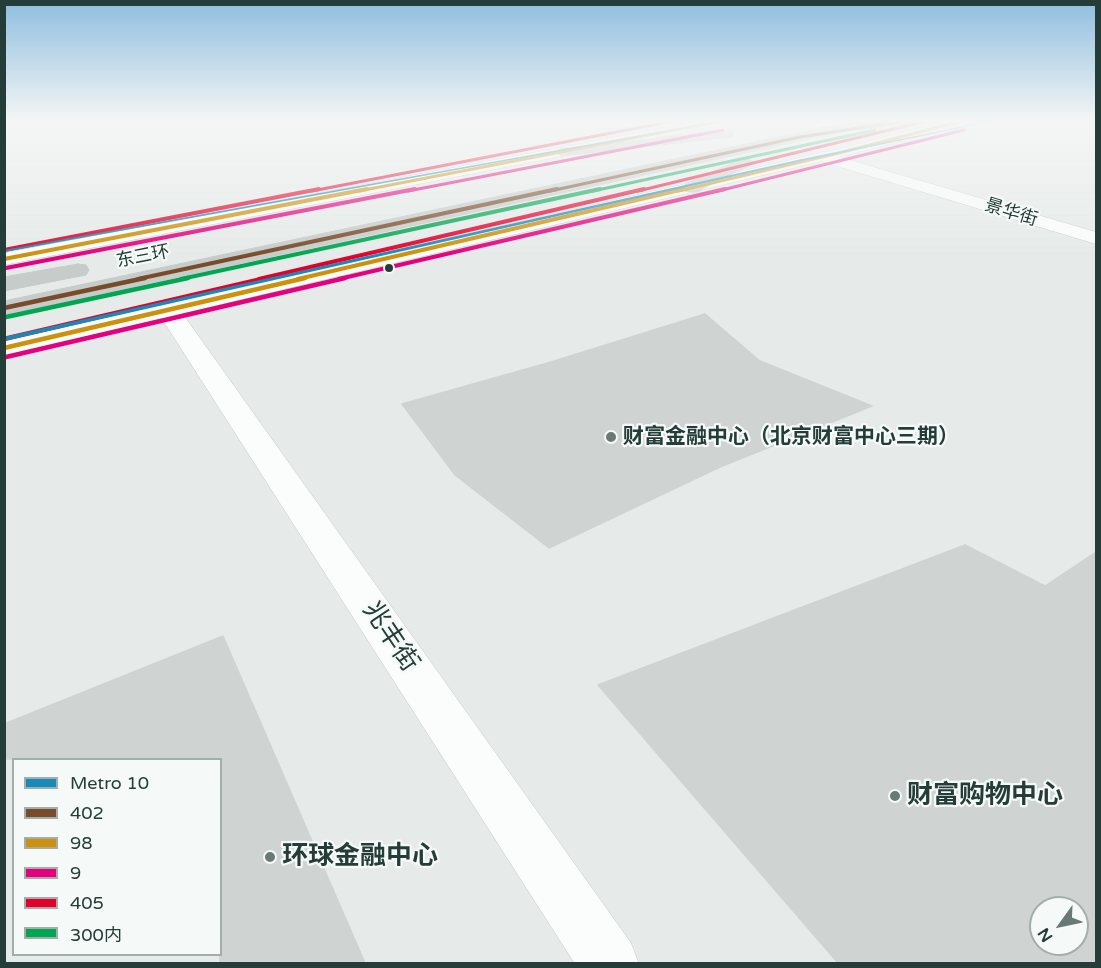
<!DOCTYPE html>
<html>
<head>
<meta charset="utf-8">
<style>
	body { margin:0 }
	#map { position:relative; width:1101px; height:968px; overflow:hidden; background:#e6ebe9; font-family:"Varela Round","Noto Sans SC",sans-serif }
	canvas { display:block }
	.frame { position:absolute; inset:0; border:6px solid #253d38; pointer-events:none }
	.legend { position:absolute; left:12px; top:758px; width:210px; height:198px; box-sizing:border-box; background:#f5f9f7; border:2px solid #a2aeab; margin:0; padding:8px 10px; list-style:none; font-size:18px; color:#253d38 }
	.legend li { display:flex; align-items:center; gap:12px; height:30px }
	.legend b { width:30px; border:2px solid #a2aeab }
	.north { position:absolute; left:1029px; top:896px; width:60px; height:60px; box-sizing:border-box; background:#f5f9f7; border:2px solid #a2aeab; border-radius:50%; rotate:237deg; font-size:16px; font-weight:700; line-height:24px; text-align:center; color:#253d38 }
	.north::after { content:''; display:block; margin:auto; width:21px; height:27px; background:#697a76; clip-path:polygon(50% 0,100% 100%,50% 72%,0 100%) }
</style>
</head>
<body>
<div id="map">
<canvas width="1101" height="968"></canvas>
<div class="frame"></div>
<ul class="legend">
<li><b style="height:8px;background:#178abb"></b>Metro 10</li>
<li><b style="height:8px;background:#7a4b2a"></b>402</li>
<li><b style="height:8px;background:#cd910b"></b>98</li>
<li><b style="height:8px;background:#e5007d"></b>9</li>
<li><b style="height:8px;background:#e4002b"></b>405</li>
<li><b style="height:8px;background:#00a651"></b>300内</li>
</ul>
<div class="north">N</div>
</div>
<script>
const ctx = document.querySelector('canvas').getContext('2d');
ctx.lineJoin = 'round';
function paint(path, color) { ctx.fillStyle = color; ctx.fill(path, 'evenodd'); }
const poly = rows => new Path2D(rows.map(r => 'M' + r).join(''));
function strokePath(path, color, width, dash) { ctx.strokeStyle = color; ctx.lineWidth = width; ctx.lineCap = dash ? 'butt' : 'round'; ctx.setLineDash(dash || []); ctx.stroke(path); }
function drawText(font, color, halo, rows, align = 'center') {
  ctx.font = font + ' "Varela Round","Noto Sans SC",sans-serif'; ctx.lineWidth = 4.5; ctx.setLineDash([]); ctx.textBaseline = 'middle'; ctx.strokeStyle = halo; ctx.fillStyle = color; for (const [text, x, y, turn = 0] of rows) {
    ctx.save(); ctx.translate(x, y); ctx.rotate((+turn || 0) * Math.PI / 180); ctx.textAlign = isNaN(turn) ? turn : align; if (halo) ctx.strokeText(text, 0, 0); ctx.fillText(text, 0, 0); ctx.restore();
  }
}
const building = poly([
	[705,314,760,361,872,406,720,467,549,548,455,475,402,404,551,362,705,314],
	[965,545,1045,586,1096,552,1096,963,838,963,598,685,965,545],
	[1041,908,1077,908,1077,944,1041,944,1041,908],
	[223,636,365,963,220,963,220,759,4,759,4,724,223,636]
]);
paint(building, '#cfd4d2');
strokePath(building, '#cfd4d2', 1.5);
const minor = poly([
	[169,304,177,306,631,943,639,964,575,964,157,311,161,306,169,304]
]);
const tertiary = poly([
	[700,121,728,121,721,125,4,265,4,253,700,121],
	[946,121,969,121,967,124,839,157,4,356,4,340,838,149,946,121]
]);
const secondary = poly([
	[822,152,1096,232,1096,244,817,160,814,157,817,154,822,152]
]);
const trunk = poly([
	[854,121,911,121,904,125,846,131,4,315,4,301,854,121],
	[727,130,734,134,732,137,561,156,554,152,561,148,727,130],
	[746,157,754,162,751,165,697,192,685,192,683,188,685,184,746,157],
	[78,264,86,265,89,270,86,275,4,291,4,277,78,264]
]);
strokePath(minor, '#c3c8c6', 1);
strokePath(tertiary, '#c3c8c6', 1);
strokePath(secondary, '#c3c9c6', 1);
strokePath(trunk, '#c2cac8', 1);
paint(minor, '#fbfcfc');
paint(tertiary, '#fbfcfc');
paint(secondary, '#fbfcfc');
paint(trunk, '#c6ccca');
strokePath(poly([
	[550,191,800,137,904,121]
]), '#7a4b2a', 3);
strokePath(poly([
	[138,279,557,189]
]), '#7a4b2a', 4);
strokePath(poly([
	[4,308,145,278]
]), '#7a4b2a', 4.5);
strokePath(poly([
	[359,191,721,121],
	[678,191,839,153,962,121]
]), '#cd910b', 3);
strokePath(poly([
	[4,259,367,189],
	[298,279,684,189]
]), '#cd910b', 4);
strokePath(poly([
	[4,348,305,278]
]), '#cd910b', 4.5);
strokePath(poly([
	[408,191,723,130],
	[718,191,964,130]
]), '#e5007d', 3);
strokePath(poly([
	[6,268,415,189],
	[339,279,725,189]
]), '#e5007d', 4);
strokePath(poly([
	[6,357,345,278]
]), '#e5007d', 4.5);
strokePath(poly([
	[312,191,673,121],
	[638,191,926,121]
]), '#e4002b', 3);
strokePath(poly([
	[4,250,319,189],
	[259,279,644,189]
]), '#e4002b', 4);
strokePath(poly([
	[4,339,266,278]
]), '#e4002b', 4.5);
strokePath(poly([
	[593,191,875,130]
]), '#00a651', 3);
strokePath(poly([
	[181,279,600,189]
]), '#00a651', 4);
strokePath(poly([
	[6,317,188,278]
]), '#00a651', 4.5);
paint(poly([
	[719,121,726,121,4,252,4,250,719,121],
	[989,121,994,121,802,161,4,341,4,337,802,159,989,121]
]), '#178abb');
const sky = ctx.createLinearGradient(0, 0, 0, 257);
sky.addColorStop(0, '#8fbee0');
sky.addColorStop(0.47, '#f4f6f5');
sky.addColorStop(1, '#f4f6f500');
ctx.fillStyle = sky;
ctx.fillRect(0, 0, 1101, 257);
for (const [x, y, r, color] of [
	[389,268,5,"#253d38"],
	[611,437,6,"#697a76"],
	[895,796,6,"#697a76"],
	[270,857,6,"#697a76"]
]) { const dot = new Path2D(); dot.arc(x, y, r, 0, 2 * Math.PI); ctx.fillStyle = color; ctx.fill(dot); strokePath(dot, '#f5f9f7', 2); }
drawText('18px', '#253d38', '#f5f9f7', [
	["景华街",1011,213,17],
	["东三环",143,257,-11]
]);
drawText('bold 21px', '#253d38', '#f5f9f7', [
	["财富金融中心（北京财富中心三期）",623,437]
], 'left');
drawText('26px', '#253d38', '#f5f9f7', [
	["兆丰街",390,637,56]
]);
drawText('bold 26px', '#253d38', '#f5f9f7', [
	["财富购物中心",907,796],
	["环球金融中心",282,857]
], 'left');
</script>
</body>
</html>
